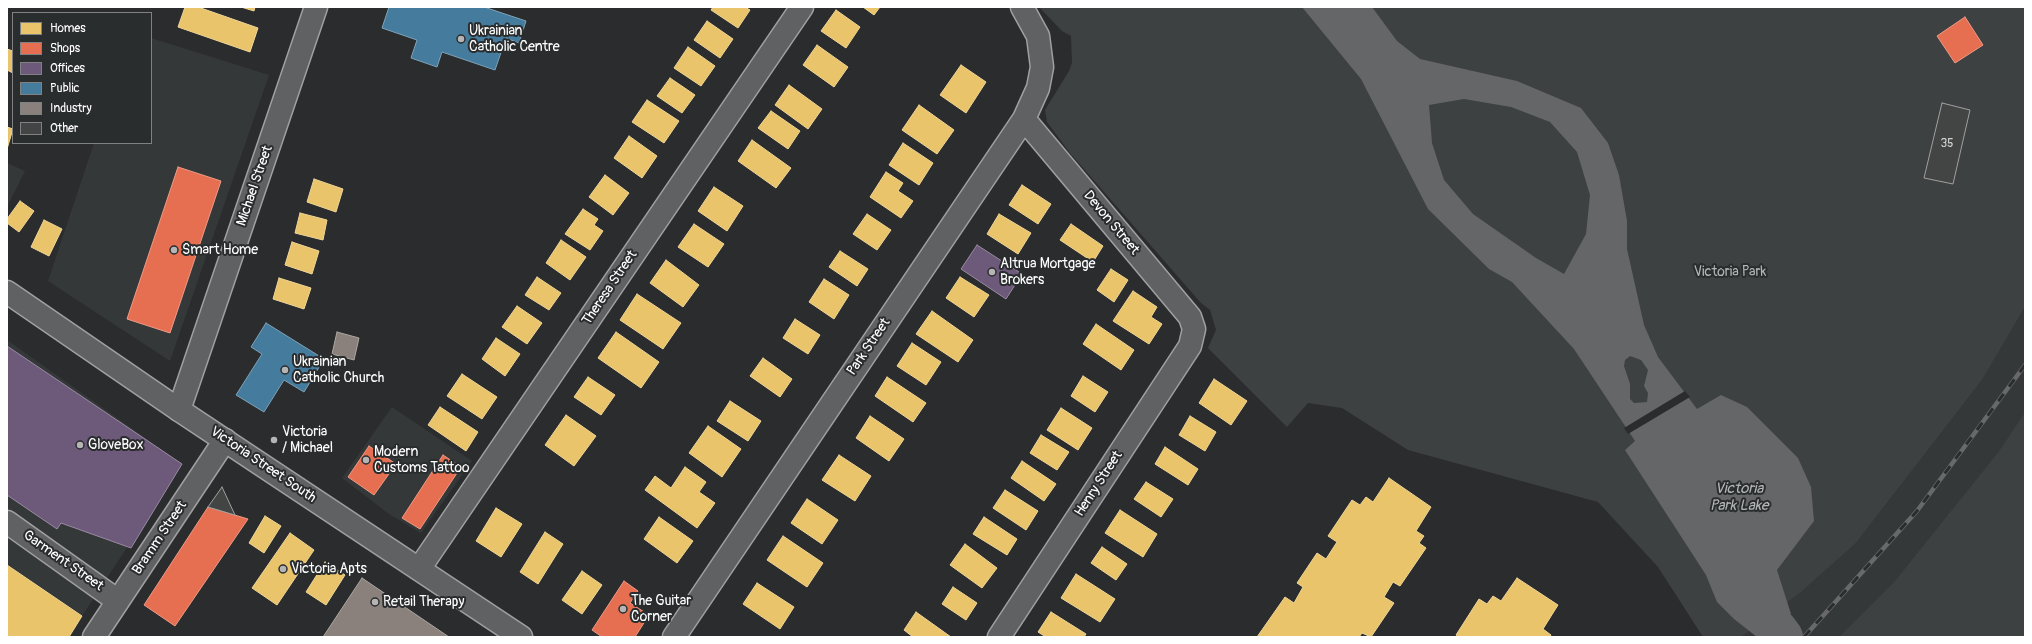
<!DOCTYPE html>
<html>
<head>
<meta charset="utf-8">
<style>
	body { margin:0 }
	#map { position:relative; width:2032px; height:644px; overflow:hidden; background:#2b2c2d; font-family:Pangolin,sans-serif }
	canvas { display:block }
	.frame { position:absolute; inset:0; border:8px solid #fff; pointer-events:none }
	.legend { position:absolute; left:12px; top:12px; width:140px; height:132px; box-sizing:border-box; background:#2a2d2e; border:1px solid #7f8182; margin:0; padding:5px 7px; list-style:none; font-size:12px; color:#fff }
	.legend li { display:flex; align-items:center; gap:8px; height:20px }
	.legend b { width:20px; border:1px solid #7f8182 }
</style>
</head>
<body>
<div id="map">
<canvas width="2032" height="644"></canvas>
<div class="frame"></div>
<ul class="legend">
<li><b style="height:11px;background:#e9c46a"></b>Homes</li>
<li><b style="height:11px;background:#e76f51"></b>Shops</li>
<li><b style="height:11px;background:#6d597a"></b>Offices</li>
<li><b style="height:11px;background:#457b9d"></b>Public</li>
<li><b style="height:11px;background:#8a817c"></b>Industry</li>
<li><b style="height:11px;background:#434444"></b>Other</li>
</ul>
</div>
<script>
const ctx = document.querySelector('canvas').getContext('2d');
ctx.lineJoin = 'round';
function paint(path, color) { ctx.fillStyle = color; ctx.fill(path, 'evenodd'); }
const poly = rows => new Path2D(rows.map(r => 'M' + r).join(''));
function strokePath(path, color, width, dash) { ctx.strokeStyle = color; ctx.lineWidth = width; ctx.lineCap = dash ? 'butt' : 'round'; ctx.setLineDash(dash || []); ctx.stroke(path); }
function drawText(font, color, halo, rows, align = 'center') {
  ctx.font = font + ' Pangolin,sans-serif'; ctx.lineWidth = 4; ctx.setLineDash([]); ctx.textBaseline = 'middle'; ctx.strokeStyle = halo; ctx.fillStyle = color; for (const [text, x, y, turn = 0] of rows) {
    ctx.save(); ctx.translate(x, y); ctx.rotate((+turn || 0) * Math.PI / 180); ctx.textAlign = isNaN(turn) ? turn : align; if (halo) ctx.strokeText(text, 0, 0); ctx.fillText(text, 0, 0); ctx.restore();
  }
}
paint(poly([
	[151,38,269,75,170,361,48,281,94,143,151,143],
	[7,163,25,171,7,207],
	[2025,307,2025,412,1999,451,1894,582,1839,637,1741,637,1800,593,1856,543,1982,380],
	[7,340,182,464,82,616,7,565],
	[392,407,472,461,421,533,389,514,342,478]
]), '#353839');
paint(poly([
	[1039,7,2025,7,2025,307,1982,380,1856,543,1800,593,1741,637,1703,637,1658,567,1598,502,1408,450,1342,408,1308,403,1287,427,1208,348,1216,330,1210,310,1201,303,1070,153,1047,122,1045,110,1069,71,1072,63,1071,36,1062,31],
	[2025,412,2025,637,1839,637,1894,582,1999,451]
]), '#3e4142');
paint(poly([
	[1302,7,1372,7,1397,41,1420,59,1517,81,1581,108,1608,143,1619,175,1627,221,1627,249,1644,325,1658,357,1697,409,1721,395,1747,407,1798,458,1811,487,1814,521,1777,570,1791,614,1769,637,1757,637,1734,619,1717,602,1706,575,1625,450,1635,441,1574,349,1512,282,1489,269,1428,209,1361,79],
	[1464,99,1511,107,1550,122,1577,152,1590,195,1586,234,1564,274,1536,258,1473,214,1444,180,1432,143,1429,105],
	[1630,356,1641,360,1648,370,1644,386,1648,393,1647,402,1634,403,1630,399,1630,384,1624,366,1625,360]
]), '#646667');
paint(poly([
	[1685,391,1690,397,1628,434,1624,428]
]), '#2b2c2d');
const homes = poly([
	[185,7,198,7,258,28,250,52,178,27,185,7],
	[241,7,255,7,254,11,241,7],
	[713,7,745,7,750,10,738,28,711,10,713,7],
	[863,7,880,7,874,15,863,7],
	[836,10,860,27,846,48,821,31,836,10],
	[707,21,733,39,720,58,694,40,707,21],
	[817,45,848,67,834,87,803,65,817,45],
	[688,47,715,66,701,86,674,68,688,47],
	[7,49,13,51,13,73,7,70,7,49],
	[961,65,986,82,966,113,940,95,961,65],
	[670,78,695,95,682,113,657,96,670,78],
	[789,85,822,109,808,129,775,105,789,85],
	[647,100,679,121,664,143,632,122,647,100],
	[919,105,954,130,937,154,902,130,919,105],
	[771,111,800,131,788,149,758,128,771,111],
	[7,127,13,129,7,149,7,127],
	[629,136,657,156,642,178,614,158,629,136],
	[752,140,791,168,776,188,738,161,752,140],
	[903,143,933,163,919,185,889,165,903,143],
	[886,172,903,183,898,191,913,201,901,218,870,197,886,172],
	[605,175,629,193,613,215,589,197,605,175],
	[314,179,343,189,336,212,307,202,314,179],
	[1022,185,1051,204,1038,224,1009,205,1022,185],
	[714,187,743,206,727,231,698,211,714,187],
	[20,201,34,211,19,232,7,223,7,219,20,201],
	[583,209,598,219,594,225,603,231,590,250,565,234,583,209],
	[300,213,327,220,323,240,295,233,300,213],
	[867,214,891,230,877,250,853,234,867,214],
	[999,214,1031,233,1018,254,987,234,999,214],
	[44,220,62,229,49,256,31,247,44,220],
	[694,224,724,244,708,267,678,247,694,224],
	[1071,224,1103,246,1093,262,1060,240,1071,224],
	[561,240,586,257,570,280,546,263,561,240],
	[292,242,319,251,312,274,285,265,292,242],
	[840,251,868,269,857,286,829,267,840,251],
	[666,260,699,285,683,307,650,283,666,260],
	[1111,269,1128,280,1114,302,1097,290,1111,269],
	[537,277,561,293,549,310,525,295,537,277],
	[960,277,989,295,974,317,946,298,960,277],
	[279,278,311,288,304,309,273,299,279,278],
	[824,279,849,295,834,319,809,302,824,279],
	[1133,291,1157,307,1151,317,1162,324,1149,344,1113,321,1133,291],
	[637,294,681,323,663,349,620,320,637,294],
	[517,306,542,323,527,344,502,327,517,306],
	[932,311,973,340,958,362,916,334,932,311],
	[795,319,820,335,808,354,783,338,795,319],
	[1096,324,1134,350,1121,370,1083,344,1096,324],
	[616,332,659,362,641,388,598,358,616,332],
	[496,338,520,354,505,376,482,359,496,338],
	[912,343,941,362,926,385,897,366,912,343],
	[763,358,792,379,780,397,750,376,763,358],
	[462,374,497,397,482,419,447,396,462,374],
	[1083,376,1108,392,1095,412,1071,396,1083,376],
	[588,377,615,395,601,415,574,397,588,377],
	[887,377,926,403,913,422,875,396,887,377],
	[1214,379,1247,401,1231,425,1199,403,1214,379],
	[730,401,761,421,748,441,717,421,730,401],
	[440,407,478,432,466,451,428,425,440,407],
	[1061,408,1092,428,1078,450,1047,430,1061,408],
	[566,415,596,436,574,466,545,445,566,415],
	[870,416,904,439,889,461,856,438,870,416],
	[1190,416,1216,432,1205,451,1179,435,1190,416],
	[708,426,741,449,722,477,689,453,708,426],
	[1041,435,1069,452,1057,470,1030,453,1041,435],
	[1165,447,1198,469,1188,485,1155,464,1165,447],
	[839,455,871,476,855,501,822,480,839,455],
	[1022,461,1056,484,1044,501,1011,478,1022,461],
	[685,467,706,482,699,492,715,503,697,528,645,490,655,476,671,488,685,467],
	[1389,478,1431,507,1416,531,1424,536,1419,543,1426,548,1400,586,1393,582,1384,597,1394,603,1371,637,1362,633,1359,637,1257,637,1285,597,1294,603,1303,587,1297,583,1317,553,1326,559,1337,542,1328,536,1352,500,1360,505,1366,497,1373,502,1389,478],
	[1146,482,1173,499,1161,517,1134,499,1146,482],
	[1005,490,1038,511,1026,530,993,508,1005,490],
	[807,499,838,520,822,544,791,523,807,499],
	[496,508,522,524,501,557,476,541,496,508],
	[1120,510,1157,534,1143,557,1105,533,1120,510],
	[265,516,281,526,264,553,249,543,265,516],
	[659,517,693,541,677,563,644,539,659,517],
	[984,517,1017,539,1007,555,973,534,984,517],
	[545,532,563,544,538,584,520,572,545,532],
	[290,533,314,550,277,605,252,588,290,533],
	[783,536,823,563,807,587,767,560,783,536],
	[965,544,997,568,982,588,950,565,965,544],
	[1102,547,1127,564,1116,580,1091,563,1102,547],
	[325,562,345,575,326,605,306,592,325,562],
	[7,565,82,616,69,637,7,637,7,565],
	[582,571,602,585,582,614,562,600,582,571],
	[1076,574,1115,599,1100,622,1061,598,1076,574],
	[1517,578,1558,605,1543,629,1551,635,1550,637,1459,637,1456,635,1479,599,1487,604,1493,596,1501,601,1517,578],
	[757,583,794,607,780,629,743,604,757,583],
	[953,587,977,603,966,620,942,604,953,587],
	[916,612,951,637,913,637,904,630,916,612],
	[1051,612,1086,634,1084,637,1046,637,1038,632,1051,612]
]);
paint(homes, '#e9c46a');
strokePath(homes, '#f0d697', 1);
const shops = poly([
	[1965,17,1983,45,1955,63,1937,36,1965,17],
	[178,167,221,181,170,333,127,319,178,167],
	[369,446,396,464,374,495,348,477,369,446],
	[443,455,461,467,420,529,402,518,443,455],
	[208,507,248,519,175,626,144,605,208,507],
	[624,581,638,591,630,603,649,615,635,637,602,637,592,630,624,581]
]);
paint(shops, '#e76f51');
strokePath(shops, '#ee9a85', 1);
const offices = poly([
	[977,245,1022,274,1006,299,961,269,977,245],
	[7,346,182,464,131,548,61,523,57,529,7,495,7,346]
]);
paint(offices, '#6d597a');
strokePath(offices, '#998ba2', 1);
const public = poly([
	[389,7,484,7,526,21,519,43,506,38,495,70,442,52,437,67,411,58,417,40,382,28,389,7],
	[266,323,324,359,304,392,284,380,264,412,236,395,262,354,251,347,266,323]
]);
paint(public, '#457b9d');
strokePath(public, '#7da3ba', 1);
const industry = poly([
	[337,332,359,338,354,360,332,354,337,332],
	[362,578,449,637,323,637,362,578]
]);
paint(industry, '#8a817c');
strokePath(industry, '#ada7a3', 1);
strokePath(poly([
	[1777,629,1783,637]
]), '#646667', 40);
const building = poly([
	[1942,103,1970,110,1953,184,1924,178,1942,103],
	[222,487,235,515,208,507,222,487]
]);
paint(building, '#434444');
strokePath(building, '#a0a0a0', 1);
const minor = poly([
	[179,410,316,7],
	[7,522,118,601],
	[419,569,802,7],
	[94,637,225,440],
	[674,637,1024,119,1038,88,1042,67,1038,36,1022,7],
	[999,637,1190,346,1194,329,1190,317,1024,119]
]);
const major = poly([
	[7,292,179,410,521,637]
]);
strokePath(minor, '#a0a0a0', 25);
strokePath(major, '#a0a0a0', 25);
strokePath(minor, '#606162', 22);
strokePath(major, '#606162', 22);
const rail = poly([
	[1804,637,1917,511,2025,365]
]);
strokePath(rail, '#686969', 4.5);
strokePath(rail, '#2a2d2e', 3, [9]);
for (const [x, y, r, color] of [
	[461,39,4,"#b5b5b6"],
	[174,250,4,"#b5b5b6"],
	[992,272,4,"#b5b5b6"],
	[285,370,4,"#b5b5b6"],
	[274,440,4,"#b5b5b6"],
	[80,445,4,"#b5b5b6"],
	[366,460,4,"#b5b5b6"],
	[283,569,4,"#b5b5b6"],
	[375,602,4,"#b5b5b6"],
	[623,609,4,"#b5b5b6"]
]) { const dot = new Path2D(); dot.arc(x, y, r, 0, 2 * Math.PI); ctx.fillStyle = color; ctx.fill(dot); strokePath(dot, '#2a2d2e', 1.5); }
drawText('12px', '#d0d0d0', null, [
	["35",1947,144]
]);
drawText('14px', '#fff', '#2a2d2e', [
	["Ukrainian",469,31],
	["Catholic Centre",469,47],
	["Smart Home",182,250],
	["Altrua Mortgage",1000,264],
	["Brokers",1000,280],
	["Ukrainian",293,362],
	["Catholic Church",293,378],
	["Victoria",282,432],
	["/ Michael",282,448],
	["GloveBox",88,445],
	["Modern",374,452],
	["Customs Tattoo",374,468],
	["Victoria Apts",291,569],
	["The Guitar",631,601],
	["Corner",631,617],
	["Retail Therapy",383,602]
], 'left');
drawText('14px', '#fff', '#2a2d2e', [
	["Michael Street",255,186,-71],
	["Devon Street",1111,223,50],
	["Theresa Street",610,288,-56],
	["Park Street",869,347,-56],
	["Victoria Street South",263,465,34],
	["Henry Street",1099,484,-57],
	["Bramm Street",160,538,-56],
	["Garment Street",63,561,35]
]);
drawText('14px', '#b3b4b5', '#2a2d2e', [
	["Victoria Park",1730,272]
]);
drawText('italic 15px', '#b4b6b6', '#2a2d2e', [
	["Victoria",1739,489],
	["Park Lake",1739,506]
]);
</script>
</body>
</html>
